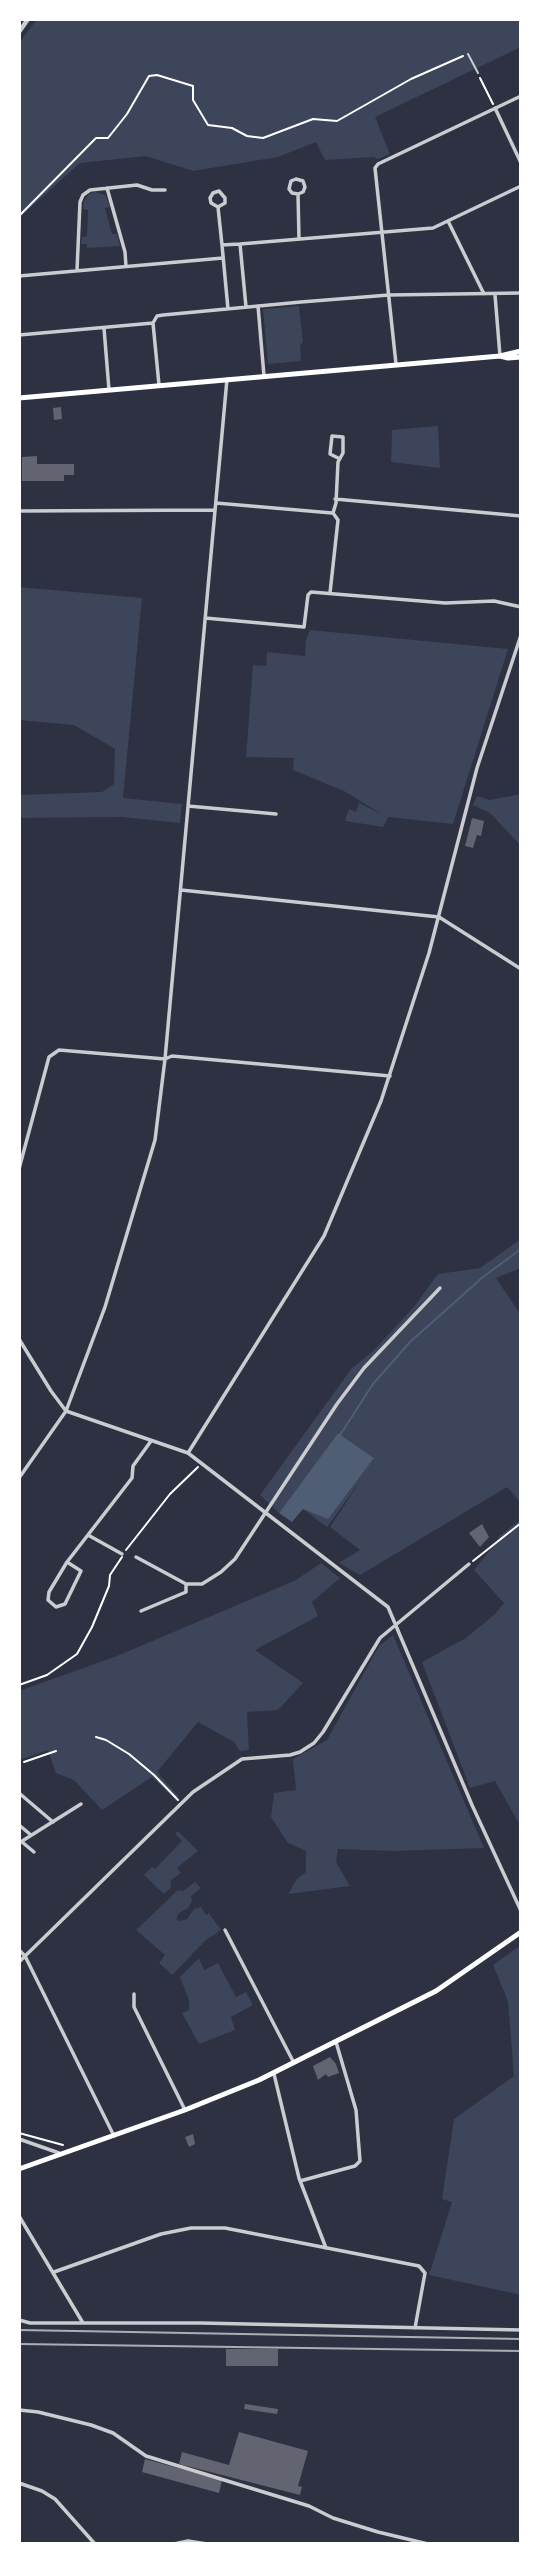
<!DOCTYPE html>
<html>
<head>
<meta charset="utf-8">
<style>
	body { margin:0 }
	#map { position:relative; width:540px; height:2563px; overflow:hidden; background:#2d3142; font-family:"DejaVu Sans",sans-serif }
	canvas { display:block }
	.frame { position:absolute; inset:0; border:21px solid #fff; pointer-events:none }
</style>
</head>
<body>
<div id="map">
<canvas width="540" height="2563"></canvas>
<div class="frame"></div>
</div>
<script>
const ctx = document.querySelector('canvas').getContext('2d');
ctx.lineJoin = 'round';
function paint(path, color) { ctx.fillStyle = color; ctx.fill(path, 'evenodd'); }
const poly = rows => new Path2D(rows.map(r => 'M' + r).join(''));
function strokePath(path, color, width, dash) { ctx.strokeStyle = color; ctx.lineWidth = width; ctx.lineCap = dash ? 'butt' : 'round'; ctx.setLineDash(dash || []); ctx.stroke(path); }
paint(poly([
	[37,19,521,19,521,47,375,117,390,154,378,159,373,157,325,160,316,142,278,157,193,171,146,156,80,163,19,218,19,43],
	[95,192,105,195,108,201,110,207,105,208,112,234,117,234,120,246,87,248,87,244,81,244,82,237,87,236,88,210,83,209,84,201,89,194],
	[299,306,303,343,300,344,301,361,268,364,263,309],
	[438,426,440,468,391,462,392,430],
	[19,587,142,598,123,798,182,804,180,823,122,817,19,818,19,795,102,792,114,784,115,749,74,725,19,720],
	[310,630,508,649,453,824,388,817,383,827,345,821,349,809,356,812,359,803,383,815,344,791,293,770,294,758,246,757,253,665,266,666,267,652,305,656,306,640],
	[521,794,521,846,490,813,473,805,477,796,490,800],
	[521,1239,521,1268,496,1278,521,1315,521,1503,507,1487,360,1575,339,1563,360,1550,330,1527,361,1480,327,1527,303,1509,328,1518,373,1457,338,1433,279,1513,260,1495,352,1368,372,1352,413,1308,438,1274,480,1268],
	[521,1519,521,1827,495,1781,470,1788,422,1662,466,1638,495,1614,504,1603,474,1570,499,1539,498,1537],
	[321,1563,340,1578,312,1602,318,1616,255,1650,303,1683,278,1710,247,1712,249,1750,240,1751,234,1742,198,1722,157,1772,178,1796,176,1800,152,1777,102,1810,74,1780,56,1773,48,1750,19,1760,19,1691,117,1656,296,1580],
	[393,1635,484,1848,393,1851,338,1849,336,1862,350,1886,288,1894,297,1879,306,1872,306,1851,288,1843,271,1817,274,1793,296,1790,293,1759,327,1740,379,1646],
	[178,1831,198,1851,177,1868,181,1873,170,1881,171,1888,164,1894,144,1875,152,1867,155,1869,182,1841,175,1834],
	[195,1882,201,1888,191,1896,192,1901,188,1908,179,1913,176,1919,180,1921,187,1919,194,1909,201,1907,206,1915,209,1913,221,1930,206,1940,172,1975,159,1963,165,1955,136,1930,178,1890,183,1891],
	[521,1945,521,2295,429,2275,452,2202,442,2199,454,2119,514,2076,508,2001,493,1965],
	[199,1958,204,1970,218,1963,236,1997,246,1992,253,2005,231,2017,235,2030,199,2044,182,2013,189,2010,189,2000,180,1977]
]), '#3c4559');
paint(poly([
	[338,1433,374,1458,328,1519,303,1509,292,1522,279,1513]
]), '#4f5d75');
strokePath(poly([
	[340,1435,373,1384,410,1342,483,1277,521,1249]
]), '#4f5d75', 2);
paint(poly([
	[61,407,62,419,54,420,53,408],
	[37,456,37,464,74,464,74,475,64,475,64,481,22,481,22,457],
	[472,818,484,821,481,836,477,835,473,848,465,846],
	[482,1524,489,1537,480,1547,469,1533],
	[330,2057,336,2064,339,2073,328,2077,326,2074,318,2080,313,2066],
	[193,2134,195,2144,189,2147,185,2137],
	[226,2349,278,2349,278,2366,226,2366],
	[245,2404,278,2409,277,2414,244,2409],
	[239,2432,308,2451,298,2486,302,2487,300,2495,179,2464,182,2452,229,2465],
	[145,2459,222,2480,219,2493,142,2472]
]), '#626471');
strokePath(poly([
	[480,78,493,104],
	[19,216,96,138,108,138,127,114,149,76,157,75,193,86,193,100,208,125,232,128,247,136,263,138,313,119,337,121,411,79,463,56],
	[126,1550,170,1494,198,1467],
	[473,1561,521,1523],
	[19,1685,47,1675,77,1654,92,1627,109,1586,110,1575,122,1557],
	[96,1737,106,1740,129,1754,154,1775,178,1800],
	[24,1762,56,1751],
	[19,2133,63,2145]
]), '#fff', 2);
strokePath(poly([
	[468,54,478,73]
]), '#caccd0', 2);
strokePath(poly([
	[495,108,521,163],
	[107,188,125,252,126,266],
	[298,194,292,193,289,189,291,181,296,179,303,181,305,187,303,192,298,194,299,239],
	[218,207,211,203,210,198,213,193,219,191,225,198,225,203,218,207,222,245,240,244,246,307],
	[448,221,484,294],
	[240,244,433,228,521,186],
	[222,245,228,309],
	[77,270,80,202,83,195,90,190,137,185,152,190,165,190],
	[19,276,223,258],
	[495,295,500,356],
	[258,306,264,376],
	[153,323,159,385],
	[104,328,109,390],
	[19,335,153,323,157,316,163,315,301,302,389,295,521,293],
	[396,364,375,168,378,164,521,96],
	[335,499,521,516],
	[216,503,332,513],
	[19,511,215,510],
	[330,593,338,520,333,513,336,503,338,462,343,453,343,437,332,436,330,454,338,458],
	[205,618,304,627,308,595,311,592,445,603,494,601,521,607],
	[188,806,276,814],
	[181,890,439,917,521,969],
	[19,1169,49,1057,59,1050,165,1059,172,1056,390,1076],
	[19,1339,51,1391,66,1411,188,1453,388,1607,472,1805,521,1911],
	[188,1453,324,1236,381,1101,429,953,477,768,521,635],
	[19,1478,66,1411,105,1307,155,1140,165,1059,227,379],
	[88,1535,122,1554],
	[136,1557,186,1584],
	[67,1562,81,1571,65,1604,56,1607,48,1600,49,1592,67,1562,132,1478,133,1466,151,1441],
	[141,1611,186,1592,186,1584,202,1584,221,1572,235,1559,337,1404,364,1368,440,1288],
	[19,1793,53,1822],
	[19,1825,31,1835],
	[22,1842,34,1852],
	[19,1843,81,1804],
	[225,1930,294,2063],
	[19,1950,25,1956,114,2136],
	[19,1962,193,1792,242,1759,290,1755,300,1752,314,1743,323,1732,380,1638,469,1564],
	[134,1994,134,2007,185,2110],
	[274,2074,299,2178,326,2248],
	[19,2139,59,2153],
	[300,2181,355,2166,360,2161,356,2110,336,2042],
	[19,2216,83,2323],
	[54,2272,161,2234,191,2228,225,2228,419,2266,425,2273,415,2328],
	[19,2320,30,2323,201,2323,521,2330],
	[19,2410,38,2412,91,2425,113,2433,146,2456,309,2506,333,2518,378,2532,428,2544],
	[19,2483,42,2491,55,2499,95,2544],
	[174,2544,188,2541,207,2544]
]), '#caccd0', 3.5);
strokePath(poly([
	[19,32,28,19]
]), '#caccd0', 4.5);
strokePath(poly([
	[500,356,508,358,521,357],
	[19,398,500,356,521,351],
	[19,2169,185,2110,259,2080,436,1991,521,1932]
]), '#fff', 5);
strokePath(poly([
	[19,2330,521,2339],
	[19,2344,521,2351]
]), '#abadb3', 2);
</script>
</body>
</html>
